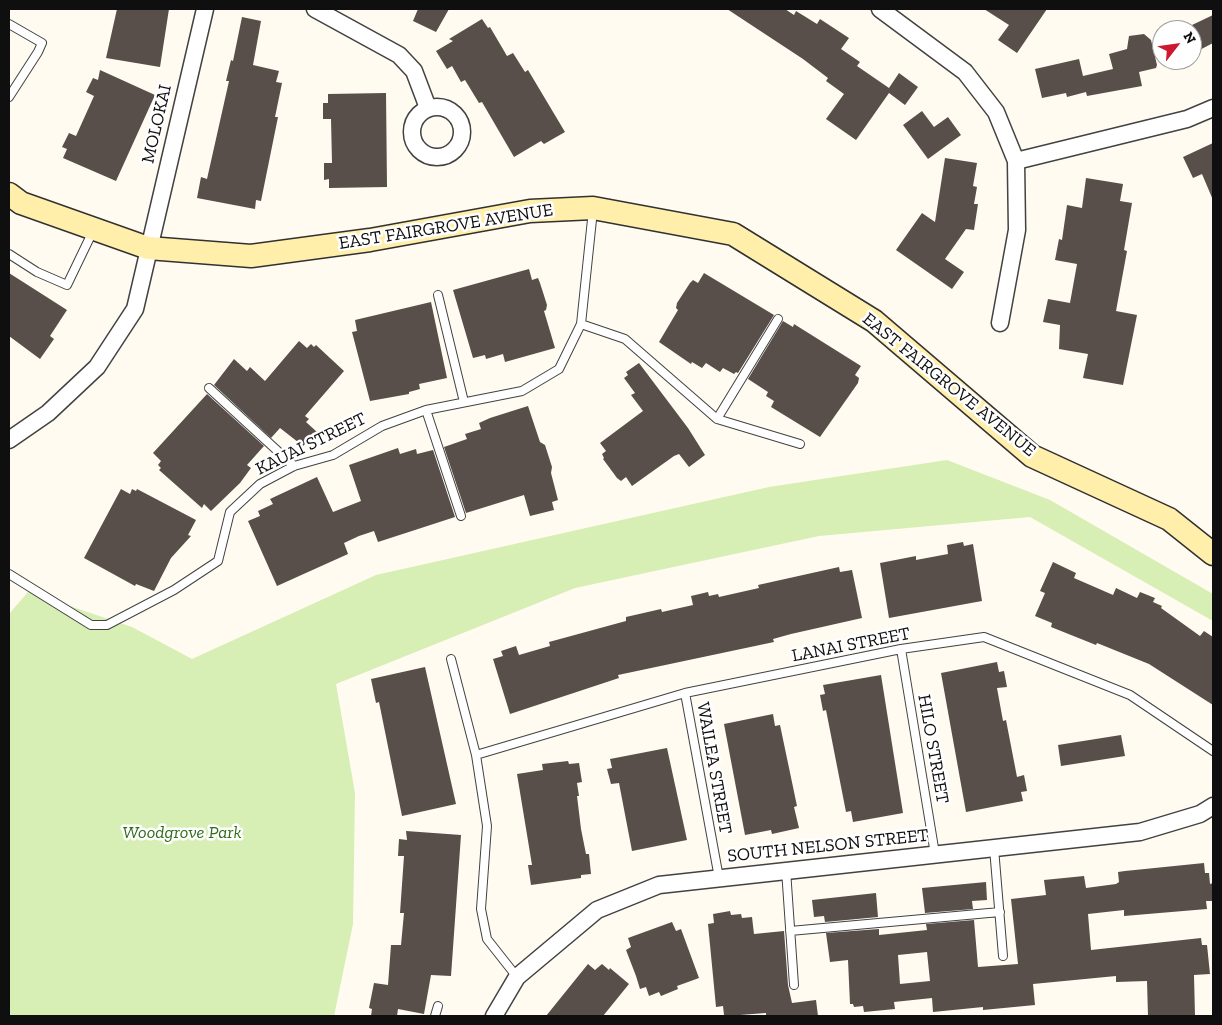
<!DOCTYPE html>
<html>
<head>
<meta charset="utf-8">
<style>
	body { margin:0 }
	#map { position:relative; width:1222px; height:1025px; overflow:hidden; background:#fffbf0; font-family:"Zilla Slab",serif }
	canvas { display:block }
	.frame { position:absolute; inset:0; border:10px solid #0f0f0f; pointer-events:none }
	.north { position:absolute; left:1152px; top:20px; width:50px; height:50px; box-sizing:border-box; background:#fff; border:1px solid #9f9f9f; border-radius:50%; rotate:60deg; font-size:14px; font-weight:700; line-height:20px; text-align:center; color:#0f0f0f }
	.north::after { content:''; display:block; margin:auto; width:18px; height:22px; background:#cc192f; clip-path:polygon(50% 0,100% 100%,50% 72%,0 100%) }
</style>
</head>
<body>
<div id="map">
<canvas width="1222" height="1025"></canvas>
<div class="frame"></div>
<div class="north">N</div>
</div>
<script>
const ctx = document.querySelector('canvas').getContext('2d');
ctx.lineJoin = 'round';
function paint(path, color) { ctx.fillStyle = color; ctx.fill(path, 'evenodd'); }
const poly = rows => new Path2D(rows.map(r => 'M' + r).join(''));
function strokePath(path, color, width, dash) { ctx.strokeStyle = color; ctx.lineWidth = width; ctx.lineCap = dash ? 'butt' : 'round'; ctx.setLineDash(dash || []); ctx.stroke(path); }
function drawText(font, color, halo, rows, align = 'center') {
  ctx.font = font + ' "Zilla Slab",serif'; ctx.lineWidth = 5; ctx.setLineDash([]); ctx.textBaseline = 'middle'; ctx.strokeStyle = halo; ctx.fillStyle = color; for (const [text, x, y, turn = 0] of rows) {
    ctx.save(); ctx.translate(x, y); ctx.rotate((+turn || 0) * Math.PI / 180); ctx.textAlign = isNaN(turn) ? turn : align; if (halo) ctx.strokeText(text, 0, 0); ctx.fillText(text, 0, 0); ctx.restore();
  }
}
paint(poly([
	[947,460,1050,500,1213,594,1213,621,1030,517,819,536,575,588,336,684,355,793,353,924,334,1016,9,1016,9,614,28,592,132,627,192,659,376,575,769,487]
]), '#d7eeb5');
paint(poly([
	[117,9,169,9,160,67,106,58],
	[418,9,449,9,436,32,413,21],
	[727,9,785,9,794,15,796,11,817,24,820,19,849,38,841,49,860,62,857,66,889,88,899,73,918,87,905,105,889,93,856,140,826,119,844,94,826,81,828,78,803,59],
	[984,9,1047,9,1017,53,998,40,1009,25],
	[1213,15,1213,43,1192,54,1192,25],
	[242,17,261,21,253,65,279,71,276,82,282,83,275,117,278,117,261,201,256,200,255,209,197,198,201,177,207,179,229,81,226,81,231,60,233,61],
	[482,19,488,28,490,27,507,56,513,53,525,72,528,70,565,132,544,144,541,141,514,157,482,102,479,103,465,80,461,82,452,66,447,69,436,51,453,41,449,39],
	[1144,34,1151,40,1157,65,1156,68,1139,72,1142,86,1087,96,1086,92,1067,97,1066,93,1042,98,1035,69,1079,59,1083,76,1113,69,1109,54,1127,49,1129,36],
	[100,70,155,95,116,181,63,158,67,149,62,147,69,133,76,136,94,96,86,92,93,78,98,80],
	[386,93,387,187,329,188,329,179,324,180,324,163,332,163,331,119,323,119,323,103,328,103,328,94],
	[922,111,934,127,948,117,961,135,928,159,903,125],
	[1213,143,1213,200,1202,174,1193,178,1183,157],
	[945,158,977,163,973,186,977,187,974,204,978,204,974,230,966,229,945,259,964,272,952,289,896,250,922,213,935,222],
	[1086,178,1123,184,1120,201,1132,203,1124,250,1127,251,1116,311,1137,315,1123,385,1083,378,1088,354,1059,349,1060,325,1043,322,1048,299,1070,303,1077,264,1055,260,1059,239,1062,240,1067,205,1082,208],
	[529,269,532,280,538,278,540,283,547,305,546,310,544,311,555,348,505,362,503,354,486,359,485,355,473,358,453,290],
	[9,273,67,310,50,336,54,339,40,359,9,336],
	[704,273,774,315,738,373,736,372,734,374,723,368,720,372,706,363,702,368,692,362,691,364,659,342,678,310,676,308,677,303,690,283,693,280,698,283],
	[431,302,447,378,419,384,420,389,409,392,409,394,370,401,352,332,357,331,355,320],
	[783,321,793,327,794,324,861,366,855,375,859,378,858,383,820,437,771,407,774,401,766,396,768,392,748,379],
	[299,341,307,348,311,344,314,347,316,345,344,371,305,416,309,419,306,422,317,432,303,446,280,428,271,438,214,385,234,359,247,371,250,367,265,381],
	[639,363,688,428,705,455,689,467,679,454,674,456,632,486,626,477,621,481,617,478,603,459,604,458,602,454,606,451,600,443,643,411,631,395,635,393,624,378,628,375,626,372],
	[207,394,264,446,247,465,251,468,240,483,211,511,204,504,202,508,159,470,161,468,158,465,161,461,153,453],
	[528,406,540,442,545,445,552,467,551,473,558,500,552,502,554,510,530,516,524,495,466,513,444,447,467,439,465,434,481,429,479,423,490,418],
	[398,448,400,454,416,449,417,454,433,450,455,517,378,542,374,531,359,536,344,543,348,554,277,586,248,521,260,516,258,511,273,504,270,499,317,477,333,512,361,501,349,465],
	[121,489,130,494,132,489,136,491,137,489,196,520,188,535,191,536,171,558,154,591,136,584,135,586,84,558],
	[963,542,964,546,973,544,982,601,889,618,880,563,916,556,916,560,948,554,947,545],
	[1053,562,1076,573,1074,578,1113,595,1116,588,1137,598,1140,592,1155,598,1153,602,1162,606,1161,608,1200,636,1204,631,1213,637,1213,705,1149,664,1097,643,1096,645,1051,627,1052,623,1035,616,1045,593,1040,591],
	[839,567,840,572,852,570,862,618,791,634,773,639,774,642,618,675,619,678,510,714,493,659,503,656,501,651,516,646,519,655,550,646,549,642,626,621,626,617,661,609,662,612,693,605,691,596,708,592,709,596,718,594,719,597,759,588,758,585],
	[997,662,999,672,1004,671,1007,687,997,688,1003,721,1006,720,1017,777,1024,775,1027,791,1021,792,1023,801,966,812,941,673],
	[425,667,456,804,402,816,379,702,376,703,371,679],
	[881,675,903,813,853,822,851,811,846,812,826,710,823,711,820,695,825,694,823,685],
	[773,714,775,726,780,725,797,806,794,807,799,828,772,834,771,830,745,835,724,724],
	[1121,735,1125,756,1061,766,1058,745],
	[667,748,687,840,632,851,619,783,611,784,607,769,612,768,610,759],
	[568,761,569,764,579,763,582,782,577,783,579,796,577,796,581,829,586,854,589,854,591,874,581,875,581,878,531,885,528,865,532,865,517,774,543,770,542,764],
	[406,831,461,835,451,976,431,975,424,1014,398,1009,397,1016,371,1016,372,1009,369,1008,374,983,388,985,391,945,401,945,404,913,400,913,404,856,398,856,399,839,407,840],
	[1204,863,1205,873,1209,873,1210,884,1213,883,1213,901,1206,901,1207,909,1124,916,1124,910,1088,914,1091,950,1201,938,1202,945,1207,945,1210,974,1194,975,1195,1016,1148,1016,1147,981,1116,982,1116,976,1033,984,1035,1005,983,1010,983,1007,933,1012,932,998,894,1002,895,1009,864,1012,863,1006,854,1007,853,1004,850,1004,848,960,830,962,826,933,879,929,879,935,927,930,926,924,974,920,978,967,1018,964,1011,899,1046,895,1044,880,1084,876,1086,888,1116,884,1119,882,1118,872,1125,871],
	[927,952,930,981,900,984,898,955],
	[986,882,987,900,972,901,973,909,925,913,922,888],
	[876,893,878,917,825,922,824,916,814,917,812,900],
	[730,911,731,915,741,914,742,918,752,917,754,934,784,931,788,985,792,1003,816,1000,818,1016,766,1016,766,1013,727,1016,724,1015,723,1006,716,1007,708,924,714,923,713,914],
	[672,922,676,931,681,929,699,978,677,986,678,989,661,996,659,992,649,996,646,987,640,989,636,976,626,950,631,947,628,938],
	[588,964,595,970,602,964,609,970,610,968,629,984,603,1016,546,1016]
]), '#584e4a');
const lane = poly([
	[9,24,42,43,38,52,9,97],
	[9,254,37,272,67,285,93,231],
	[438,295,464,402],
	[581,324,625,339,717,419,800,444],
	[209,388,294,466],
	[426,410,461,516],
	[717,419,778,319],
	[9,574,91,625,107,625,174,590,218,561,230,512,260,484,294,466,333,455,382,426,426,410,522,391,559,369,581,324,593,210],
	[901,649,935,854],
	[451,659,476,755,487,826,481,909,487,939,517,977],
	[685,693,719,878],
	[476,755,685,693,901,649,984,637,1130,695,1213,751],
	[994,848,1003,956],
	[786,870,794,985],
	[790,931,1000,912],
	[435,1016,438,1006]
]);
const street = poly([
	[315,9,399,55,414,71,428,108],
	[880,9,965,72,996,112,1016,161,1017,230,1000,323],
	'412 132a25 25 0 1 1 50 0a25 25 0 1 1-50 0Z',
	[1016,161,1187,119,1213,108],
	[9,440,48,413,97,367,135,309,205,9],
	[494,1016,517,977,597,910,659,885,1140,832,1200,814,1213,806]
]);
const secondary = poly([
	[9,194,21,203,148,248,251,256,370,240,530,211,593,208,733,234,874,321,1032,456,1169,519,1213,554]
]);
strokePath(lane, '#424242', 10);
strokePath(street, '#424242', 19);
strokePath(secondary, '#313131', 25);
strokePath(lane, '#fff', 8);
strokePath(street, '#fff', 16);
strokePath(secondary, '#ffefab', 22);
drawText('18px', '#0f0f0f', '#fff', [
	["MOLOKAI",157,124,-77],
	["EAST FAIRGROVE AVENUE",446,227,-9],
	["EAST FAIRGROVE AVENUE",949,385,39],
	["KAUAI STREET",311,444,-26],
	["LANAI STREET",851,645,-11],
	["HILO STREET",933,749,80],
	["WAILEA STREET",714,768,80],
	["SOUTH NELSON STREET",828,846,-6]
]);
drawText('italic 18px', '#306d18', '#fff', [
	["Woodgrove Park",182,833]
]);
</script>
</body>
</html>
